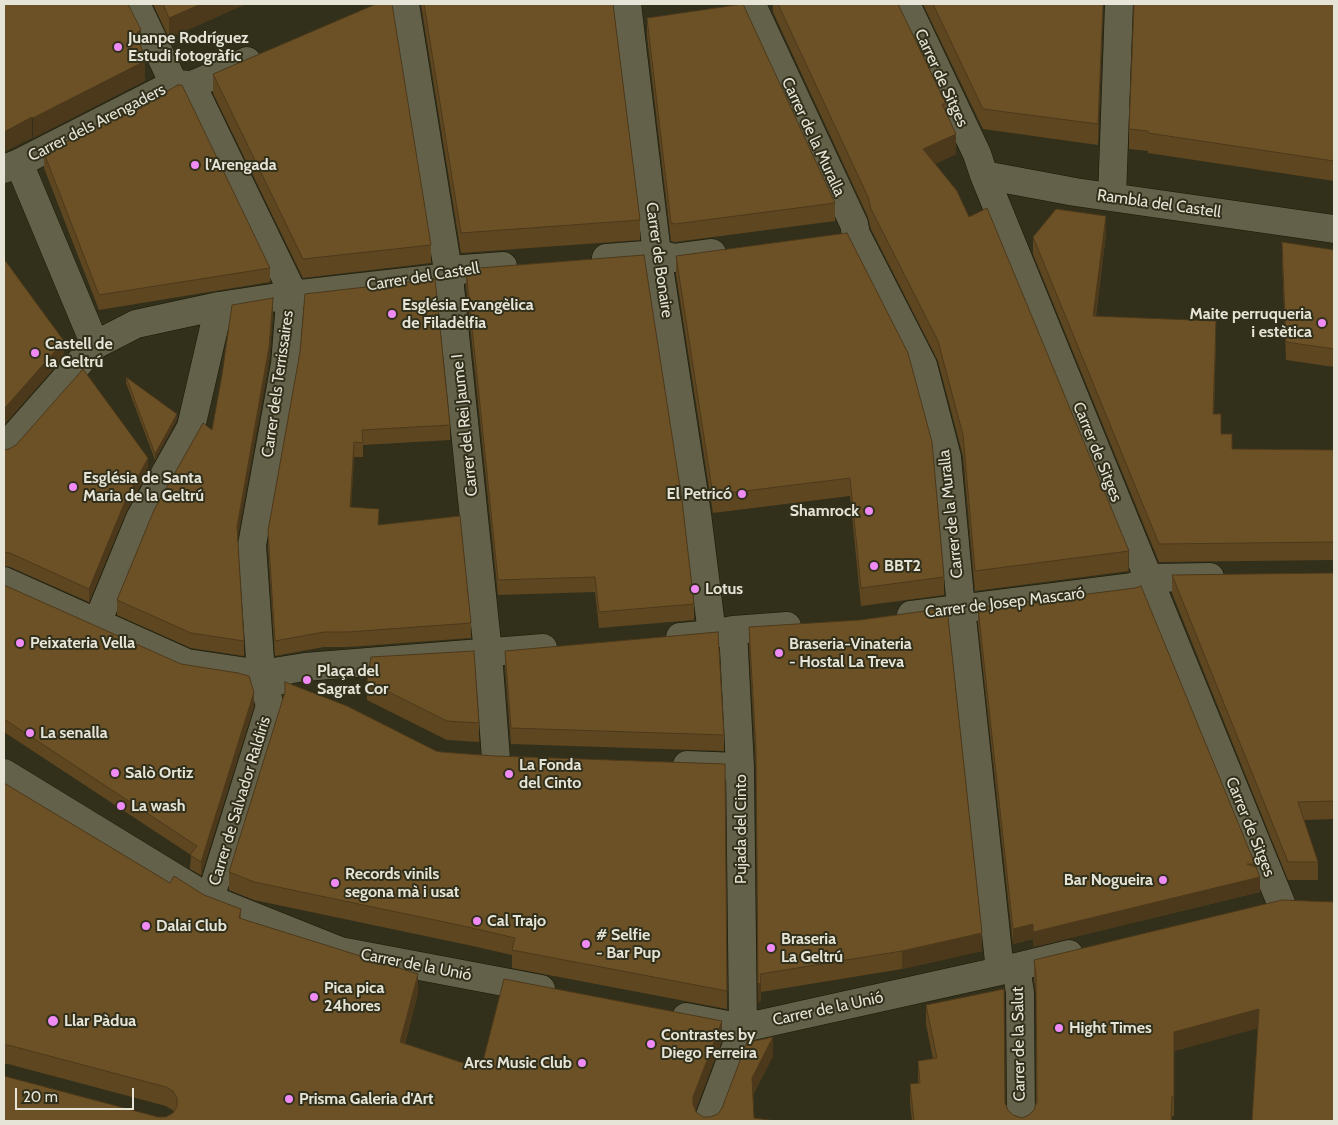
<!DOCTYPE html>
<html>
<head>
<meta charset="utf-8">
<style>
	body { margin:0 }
	#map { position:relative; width:1338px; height:1125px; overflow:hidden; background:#32301b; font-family:Cabin,sans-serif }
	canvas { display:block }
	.frame { position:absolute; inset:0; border:5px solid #e5e4d7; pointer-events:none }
	.scale { position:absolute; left:15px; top:1088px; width:119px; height:22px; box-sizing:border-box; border:2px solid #e5e4d7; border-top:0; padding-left:6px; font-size:15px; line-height:18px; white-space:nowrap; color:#e5e4d7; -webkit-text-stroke:4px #32301b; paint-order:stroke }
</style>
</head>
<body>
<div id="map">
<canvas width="1338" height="1125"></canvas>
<div class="frame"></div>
<div class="scale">20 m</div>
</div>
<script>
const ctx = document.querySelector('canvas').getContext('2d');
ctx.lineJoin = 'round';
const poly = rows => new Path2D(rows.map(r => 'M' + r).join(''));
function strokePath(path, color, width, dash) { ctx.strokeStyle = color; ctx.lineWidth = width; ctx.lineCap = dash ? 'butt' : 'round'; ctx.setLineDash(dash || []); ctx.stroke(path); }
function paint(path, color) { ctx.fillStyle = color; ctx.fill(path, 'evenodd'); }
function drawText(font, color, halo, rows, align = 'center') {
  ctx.font = font + ' Cabin,sans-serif'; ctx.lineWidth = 4; ctx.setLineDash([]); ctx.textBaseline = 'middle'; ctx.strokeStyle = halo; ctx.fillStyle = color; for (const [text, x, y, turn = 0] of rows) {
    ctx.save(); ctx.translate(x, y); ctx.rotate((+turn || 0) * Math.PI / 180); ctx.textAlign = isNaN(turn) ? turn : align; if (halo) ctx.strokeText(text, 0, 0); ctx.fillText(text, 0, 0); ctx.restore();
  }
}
const street = poly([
	[136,4,174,84],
	[405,4,449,277,488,653,496,759],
	[627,4,657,254,697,514,712,634],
	[906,4,977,154,984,175,1281,903],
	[752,5,854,224,856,234,923,365,947,457,961,608,1000,971],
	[192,85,291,289,285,364,252,545,261,674,270,706,210,899],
	[19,163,95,345],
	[4,169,19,163,174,84,192,85,247,61],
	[984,175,1075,192,1334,229],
	[1112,197,1119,4],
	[606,258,657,254,674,258,712,253],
	[4,448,95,345,136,324,219,306,291,295,449,277,462,269,503,266],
	[4,581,187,663,261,674,278,681],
	[911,615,1133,587,1149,578,1210,577],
	[97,623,140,518,191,427,219,306],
	[680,637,712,634,733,630,787,626],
	[261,674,305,667,543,648],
	[687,765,740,767],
	[4,773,210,899,340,951,541,989],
	[1016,967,1020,993,1021,1121],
	[686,1017,743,1028,1000,971,1069,954],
	[708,1121,743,1028,740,767,733,630]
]);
strokePath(street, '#1a1804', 29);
strokePath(street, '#63614a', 28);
paint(poly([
	[153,4,246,4,169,38],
	[421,4,613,4,640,220,640,240,461,253],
	[773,4,898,4,946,104,946,113,956,154,935,164,969,217,1129,551,1129,571,975,591,963,456,938,361,871,229,868,217,773,12],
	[923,4,1103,4,1098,145,983,129],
	[1334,4,1334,181,1148,153,1148,151,1129,149,1129,129],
	[647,18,835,203,835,221,675,242,671,241,647,36],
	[213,74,431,245,431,263,303,278,213,93],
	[153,99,270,268,270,282,99,310,44,168,44,153],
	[1106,234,1096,316,1216,339,1214,414,1221,434,1232,449,1334,450,1334,560,1159,562,1033,254,1033,237],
	[1282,242,1334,250,1334,367,1286,360,1282,260],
	[676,256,944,577,944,595,861,606,850,496,713,513,676,274],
	[466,269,694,604,694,620,599,628,595,592,498,595,466,285],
	[273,314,269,362,237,538,244,641,244,656,191,648,117,615,117,600,212,430],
	[300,352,450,425,450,440,363,445,363,457,354,457,351,507,379,525,471,623,471,638,348,647,324,647,275,656,268,546,268,531],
	[126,377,177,419,155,460,126,383],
	[4,450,148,471,126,512,89,602,10,567,4,566],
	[1334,573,1334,819,1304,820,1318,862,1318,880,1288,880,1172,593,1172,575],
	[4,585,254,706,201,875,190,869,191,855,4,732],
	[978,608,1255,864,1260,892,1033,947,1033,939,1013,944,978,623],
	[749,627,982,951,902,969,761,992,761,1001,758,1002,756,767,749,645],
	[505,651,724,735,724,751,511,744,505,667],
	[367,681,479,723,479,742,447,740,367,700],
	[436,751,441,752,495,756,725,764,727,1009,512,968,512,955,468,945,254,900,229,890,229,872],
	[4,783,170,883,174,876,204,895,241,909,241,919,418,974,418,993,405,1044,481,1069,504,979,722,1021,722,1040,695,1111,696,1112,703,1117,710,1117,718,1114,722,1108,749,1037,750,1042,773,1037,773,1056,753,1095,754,1118,777,1121,4,1121,4,1076,158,1117,166,1117,173,1113,174,1111,166,1106,8,1064,4,1064],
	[1034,960,1258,1028,1174,1051,1174,1116,1172,1116,1172,1121,912,1121,910,1103,910,1084,918,1083,918,1061,933,1059,926,1024,926,1005,1005,1103,1008,1110,1013,1115,1022,1118,1029,1115,1034,1110,1036,1102,1036,993,1034,979]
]), '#5e4621');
paint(poly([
	[201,4,246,4,169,38,169,18],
	[1103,4,1098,145,1098,124],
	[141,30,141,50,137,32],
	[145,61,145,81,33,138,33,118],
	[32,117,32,138,4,152,4,132],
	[956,134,956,154,923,170,923,149],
	[1106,216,1106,234,1093,334,1093,316],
	[273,298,273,314,269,362,237,542,237,527],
	[1216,321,1216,339,1213,431,1213,414],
	[64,341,64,357,4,425,4,409],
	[177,414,177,419,155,460,155,454],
	[354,442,354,457,350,522,350,507],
	[148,458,148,471,126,512,89,602,89,589,126,499],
	[1129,551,1129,571,1128,572,1128,552],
	[254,692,254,706,201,875,201,862],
	[1260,877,1260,892,1033,947,1033,932],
	[1033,924,1033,939,1013,944,1013,929],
	[982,933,982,951,902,969,902,951],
	[418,974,418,993,400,1062,400,1042],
	[761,983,761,1001,758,1002,758,984],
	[1259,1009,1259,1028,1174,1051,1174,1116,1174,1032],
	[722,1021,722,1040,693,1116,693,1097],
	[773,1037,773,1056,752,1097,752,1078]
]), '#4c391b');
const building = poly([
	[4,4,128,4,141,30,137,32,145,61,33,118,32,117,4,132,4,4],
	[163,4,201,4,169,18,163,4],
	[376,4,392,4,431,245,303,259,213,74,376,4],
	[424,4,613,4,640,220,461,233,424,4],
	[743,4,835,203,675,224,671,223,647,18,743,4],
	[778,4,898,4,946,104,942,104,956,134,923,149,957,191,969,217,987,208,1129,551,975,571,963,435,938,341,871,209,868,197,778,4],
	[933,4,1103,4,1098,124,983,109,933,4],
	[1134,4,1334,4,1334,161,1148,133,1148,131,1129,129,1134,4],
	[178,85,182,85,270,268,99,295,44,153,152,98,153,99,178,85],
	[1056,209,1106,216,1093,316,1216,321,1213,414,1221,414,1221,434,1232,434,1232,449,1334,450,1334,542,1159,544,1033,237,1056,209],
	[847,233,908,353,932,442,944,577,861,588,850,478,713,495,676,256,847,233],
	[1282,242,1334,250,1334,349,1286,342,1282,242],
	[644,255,682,500,694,604,599,612,595,577,498,580,466,269,467,269,644,255],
	[4,259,64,341,4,409,4,259],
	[435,279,450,425,362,430,363,443,354,442,350,507,379,509,378,525,460,516,471,623,348,632,324,632,275,641,268,531,300,352,305,294,435,279],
	[273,298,269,347,237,527,244,641,191,633,117,600,154,510,203,423,212,430,222,375,232,305,273,298],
	[83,369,148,458,126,499,89,589,10,553,4,552,4,450,9,449,16,445,83,369],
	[126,377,177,414,155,454,126,377],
	[1334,573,1334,801,1298,802,1318,862,1288,862,1172,575,1334,573],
	[4,585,181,664,238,673,249,676,254,692,201,862,190,855,197,846,4,719,4,585],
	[1141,586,1255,864,1247,864,1256,867,1260,877,1033,932,1033,924,1013,929,978,608,1135,588,1141,586],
	[947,608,982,933,902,951,760,974,761,983,758,984,756,749,749,627,860,620,947,608],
	[718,632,724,735,511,728,505,651,718,632],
	[474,651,479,723,447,721,367,681,371,657,474,651],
	[285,682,347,706,436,751,441,752,495,756,725,764,727,991,512,950,515,938,468,927,254,882,229,872,285,692,285,682],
	[4,783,170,883,174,876,204,895,241,909,239,918,418,974,400,1042,481,1069,504,979,722,1021,693,1097,693,1104,696,1112,703,1117,710,1117,718,1114,722,1108,749,1037,750,1042,773,1037,752,1078,754,1118,777,1121,4,1121,4,1076,158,1117,166,1117,173,1113,177,1106,177,1098,173,1091,166,1087,8,1045,4,1045,4,783],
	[1282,900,1334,902,1334,1121,1252,1121,1259,1009,1174,1032,1174,1097,1172,1097,1171,1121,914,1121,910,1084,920,1083,918,1061,937,1058,926,1005,1004,989,1005,1103,1008,1110,1013,1115,1022,1118,1029,1115,1034,1110,1037,1102,1036,974,1034,960,1282,900]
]);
paint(building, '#6d5126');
strokePath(building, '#4c391b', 1);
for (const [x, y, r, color] of [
	[118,47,5,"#f08bf6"],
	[195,165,5,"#f08bf6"],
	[392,314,5,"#f08bf6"],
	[1322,323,5,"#f08bf6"],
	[35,353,5,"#f08bf6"],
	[73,487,5,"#f08bf6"],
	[742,494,5,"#f08bf6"],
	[869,511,5,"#f08bf6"],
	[874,566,5,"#f08bf6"],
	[695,589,5,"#f08bf6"],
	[20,643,5,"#f08bf6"],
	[779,653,5,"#f08bf6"],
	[307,680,5,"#f08bf6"],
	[30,733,5,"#f08bf6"],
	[115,773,5,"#f08bf6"],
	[509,774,5,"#f08bf6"],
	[121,806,5,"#f08bf6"],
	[1163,880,5,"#f08bf6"],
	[335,883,5,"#f08bf6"],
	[477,921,5,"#f08bf6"],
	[146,926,5,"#f08bf6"],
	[586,944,5,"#f08bf6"],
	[771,948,5,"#f08bf6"],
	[314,997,5,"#f08bf6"],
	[53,1021,6,"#f08bf6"],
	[1059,1028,5,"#f08bf6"],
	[651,1044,5,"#f08bf6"],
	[582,1063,5,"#f08bf6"],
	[289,1099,5,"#f08bf6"]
]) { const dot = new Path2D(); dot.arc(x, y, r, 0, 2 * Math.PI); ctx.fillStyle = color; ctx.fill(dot); strokePath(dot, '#32301b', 2); }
drawText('bold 16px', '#e5e4d7', '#32301b', [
	["Juanpe Rodríguez",128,38],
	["Estudi fotogràfic",128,56],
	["l'Arengada",205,165],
	["Església Evangèlica",402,305],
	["de Filadèlfia",402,323],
	["Maite perruqueria",1312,314,"right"],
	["i estètica",1312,332,"right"],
	["Castell de",45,344],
	["la Geltrú",45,362],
	["Església de Santa",83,478],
	["Maria de la Geltrú",83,496],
	["El Petricó",732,494,"right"],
	["Shamrock",859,511,"right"],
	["BBT2",884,566],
	["Lotus",705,589],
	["Peixateria Vella",30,643],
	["Braseria-Vinateria",789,644],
	["- Hostal La Treva",789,662],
	["Plaça del",317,671],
	["Sagrat Cor",317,689],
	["La senalla",40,733],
	["La Fonda",519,765],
	["del Cinto",519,783],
	["Salò Ortiz",125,773],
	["La wash",131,806],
	["Records vinils",345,874],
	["segona mà i usat",345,892],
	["Bar Nogueira",1153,880,"right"],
	["Cal Trajo",487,921],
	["Dalai Club",156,926],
	["# Selfie",596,935],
	["- Bar Pup",596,953],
	["Braseria",781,939],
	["La Geltrú",781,957],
	["Pica pica",324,988],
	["24hores",324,1006],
	["Llar Pàdua",64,1021],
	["Hight Times",1069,1028],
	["Contrastes by",661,1035],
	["Diego Ferreira",661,1053],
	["Arcs Music Club",572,1063,"right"],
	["Prisma Galeria d'Art",299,1099]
], 'left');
drawText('16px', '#e5e4d7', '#32301b', [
	["Carrer de Sitges",941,78,65],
	["Carrer dels Arengaders",97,123,-27],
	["Carrer de la Muralla",813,137,65],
	["Rambla del Castell",1159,204,8],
	["Carrer de Bonaire",659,260,82],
	["Carrer del Castell",423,277,-9],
	["Carrer dels Terrissaires",278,384,-82],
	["Carrer del Rei Jaume I",465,425,-96],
	["Carrer de Sitges",1097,452,68],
	["Carrer de la Muralla",951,514,-96],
	["Carrer de Josep Mascaró",1005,603,-7],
	["Carrer de Salvador Raldiris",240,801,-73],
	["Carrer de Sitges",1250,827,68],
	["Pujada del Cinto",741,829,-90],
	["Carrer de la Unió",416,965,11],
	["Carrer de la Unió",828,1009,-12],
	["Carrer de la Salut",1019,1044,-91]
]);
</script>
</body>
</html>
